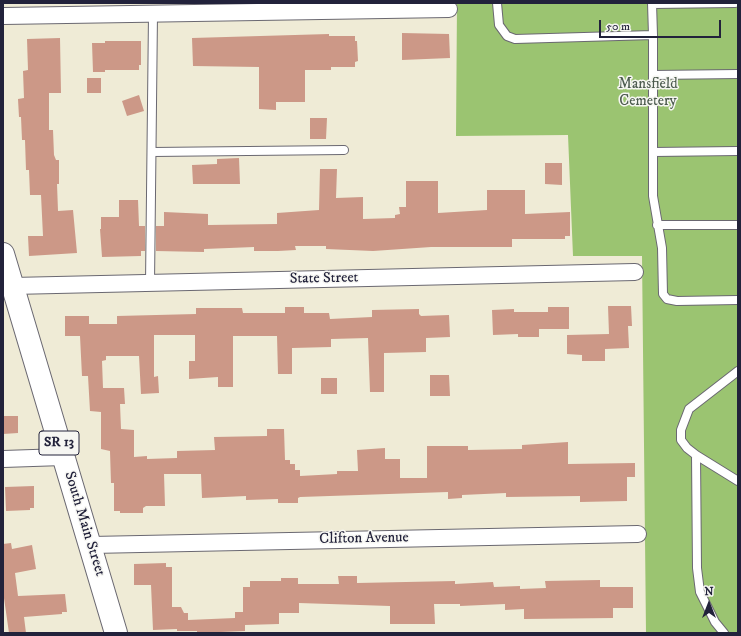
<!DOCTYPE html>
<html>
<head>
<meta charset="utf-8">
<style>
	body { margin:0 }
	#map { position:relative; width:741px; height:636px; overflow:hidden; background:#efebd6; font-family:"IM FELL DW Pica",serif }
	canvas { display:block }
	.frame { position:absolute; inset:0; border:4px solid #22223b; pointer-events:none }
	.north { position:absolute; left:689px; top:584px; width:40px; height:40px; -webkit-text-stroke:3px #f6f6f2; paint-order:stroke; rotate:0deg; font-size:11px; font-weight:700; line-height:16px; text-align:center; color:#22223b }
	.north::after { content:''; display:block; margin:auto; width:14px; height:18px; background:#22223b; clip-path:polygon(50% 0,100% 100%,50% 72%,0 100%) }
	.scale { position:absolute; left:599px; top:20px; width:122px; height:18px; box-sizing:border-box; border:2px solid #22223b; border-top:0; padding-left:5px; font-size:12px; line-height:14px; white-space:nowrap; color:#22223b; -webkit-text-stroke:3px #f6f6f2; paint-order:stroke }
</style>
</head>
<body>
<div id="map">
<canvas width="741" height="636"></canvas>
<div class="frame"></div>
<div class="north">N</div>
<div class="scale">50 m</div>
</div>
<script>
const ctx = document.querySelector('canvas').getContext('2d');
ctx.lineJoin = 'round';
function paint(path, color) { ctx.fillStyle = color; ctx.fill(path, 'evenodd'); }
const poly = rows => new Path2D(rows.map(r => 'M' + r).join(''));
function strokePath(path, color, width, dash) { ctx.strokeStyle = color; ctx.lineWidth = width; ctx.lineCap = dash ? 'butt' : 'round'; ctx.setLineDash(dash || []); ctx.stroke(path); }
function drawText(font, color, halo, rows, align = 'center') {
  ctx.font = font + ' "IM FELL DW Pica",serif'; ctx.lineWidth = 3; ctx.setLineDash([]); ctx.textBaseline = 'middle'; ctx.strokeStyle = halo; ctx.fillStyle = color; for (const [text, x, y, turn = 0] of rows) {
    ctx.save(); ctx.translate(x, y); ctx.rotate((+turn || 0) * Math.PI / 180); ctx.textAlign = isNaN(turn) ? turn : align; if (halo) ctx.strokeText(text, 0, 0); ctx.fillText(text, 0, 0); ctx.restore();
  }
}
paint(poly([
	[457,3,738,3,738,633,646,633,642,256,573,256,568,135,456,136]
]), '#9bc471');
paint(poly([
	[402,33,449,34,450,58,402,60],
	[329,34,329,36,355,36,355,41,357,41,358,61,355,62,355,67,331,67,331,70,305,70,305,102,276,102,276,110,259,109,259,67,193,66,192,38],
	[60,38,61,93,49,93,49,130,53,130,54,155,56,160,59,160,59,184,57,184,58,211,73,210,77,253,29,256,28,236,43,236,41,195,30,195,29,170,26,170,25,140,22,140,21,117,19,117,18,99,24,98,23,71,28,70,27,39],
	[105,41,141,41,141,65,139,65,139,70,105,70,105,72,93,72,92,43,105,43],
	[87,78,101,78,101,93,87,93],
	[139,95,144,111,127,116,122,101],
	[310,118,327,118,326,139,310,139],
	[239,158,240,184,193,184,192,165,217,164,217,159],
	[545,163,562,163,562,185,545,184],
	[320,169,337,169,336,198,363,197,363,219,395,218,395,215,400,214,399,207,406,207,406,181,438,181,438,213,487,210,487,190,525,190,525,214,570,212,570,236,565,236,565,239,512,239,512,247,431,247,373,251,326,249,326,246,295,246,296,250,278,251,254,251,254,247,204,249,204,252,156,251,156,226,164,226,164,212,208,214,208,225,277,224,277,213,319,210],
	[119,200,138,200,139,226,145,226,145,251,141,251,141,256,102,257,100,229,101,229,101,217,119,217],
	[608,306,631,306,632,326,628,326,629,348,605,349,605,361,582,361,582,355,567,354,567,335,609,334],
	[285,307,304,307,304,313,329,313,330,319,372,317,372,310,419,309,419,314,421,316,449,315,450,337,426,338,426,352,384,353,384,392,370,392,368,338,331,339,331,347,292,348,292,374,278,374,277,336,233,336,233,387,218,387,218,377,189,379,189,361,195,361,195,335,154,335,154,377,158,376,159,393,141,394,139,356,106,356,106,360,102,361,103,388,124,388,125,404,120,404,121,429,134,430,134,457,147,456,147,459,177,458,177,451,215,450,214,437,267,436,267,429,284,429,285,460,290,460,290,464,295,464,295,470,300,470,300,476,337,474,337,471,358,471,357,450,385,448,385,459,400,459,400,478,427,478,427,446,468,446,468,450,522,449,522,445,568,442,568,464,635,463,635,477,627,477,627,501,580,502,580,496,506,497,506,493,462,495,462,498,448,499,448,492,300,497,298,498,298,503,278,503,278,499,246,500,246,496,202,498,201,474,164,474,165,506,146,506,143,508,143,513,120,513,120,511,114,511,114,483,111,483,110,451,101,449,101,412,90,411,88,376,82,376,80,336,65,336,65,316,89,316,89,324,117,324,117,316,196,314,196,308,242,308,243,313,285,313],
	[548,307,569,307,569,329,539,329,539,337,518,337,518,334,493,335,492,310,514,309,514,312,548,312],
	[430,375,449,375,450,396,430,396],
	[321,378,337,378,337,394,321,394],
	[3,416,18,416,18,433,3,434],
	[34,486,34,508,30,508,30,510,6,511,5,487],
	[11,543,12,549,32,545,36,569,15,573,18,596,65,594,67,612,62,612,62,614,24,617,26,633,9,633,3,591,3,544],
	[166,563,166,567,172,567,172,607,181,607,184,613,188,613,188,620,235,618,235,612,243,612,243,587,250,587,250,581,281,581,281,578,298,578,298,584,339,584,338,576,357,576,357,583,455,581,455,584,493,582,494,587,520,586,520,589,546,588,545,581,600,580,600,587,633,587,633,608,613,608,613,618,524,619,524,609,505,610,505,604,460,606,460,604,434,604,435,624,390,624,390,606,299,603,299,613,279,613,279,624,245,625,245,631,197,633,197,631,177,631,177,629,153,630,151,585,134,585,134,564]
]), '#cc9887');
const service = poly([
	[497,3,499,25,507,36,515,39,653,35,653,75],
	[652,3,653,35],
	[652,4,735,3],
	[738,74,653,75,653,196,662,248,663,294,667,299,677,301,738,300],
	[152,152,344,150],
	[653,152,738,151],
	[657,225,738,225],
	[150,283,153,14],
	[696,455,738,481],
	[724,633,715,622,700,592,697,568,696,455,687,448,681,440,681,430,689,409,738,371]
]);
const minor = poly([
	[3,16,449,9],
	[12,286,635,272],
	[3,459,63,457],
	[91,545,638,534]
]);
const trunk = poly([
	[3,254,116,633]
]);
strokePath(service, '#6a6871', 10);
strokePath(minor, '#6a6871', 18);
strokePath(trunk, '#6a6871', 24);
strokePath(service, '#fff', 8);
strokePath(minor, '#fff', 16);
strokePath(trunk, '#fff', 22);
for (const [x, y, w] of [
	[59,443,40]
]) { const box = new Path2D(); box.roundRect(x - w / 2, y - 12, w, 24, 3); ctx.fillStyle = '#f6f6f2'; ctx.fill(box); strokePath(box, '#22223b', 1); }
drawText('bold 14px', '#22223b', null, [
	["SR 13",59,443]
]);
drawText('15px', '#4c5b4e', '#f6f6f2', [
	["Mansfield",648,85],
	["Cemetery",648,102]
]);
drawText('15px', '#22223b', '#f6f6f2', [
	["State Street",324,279,-1],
	["South Main Street",84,524,73],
	["Clifton Avenue",364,539,-1]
]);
</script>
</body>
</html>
